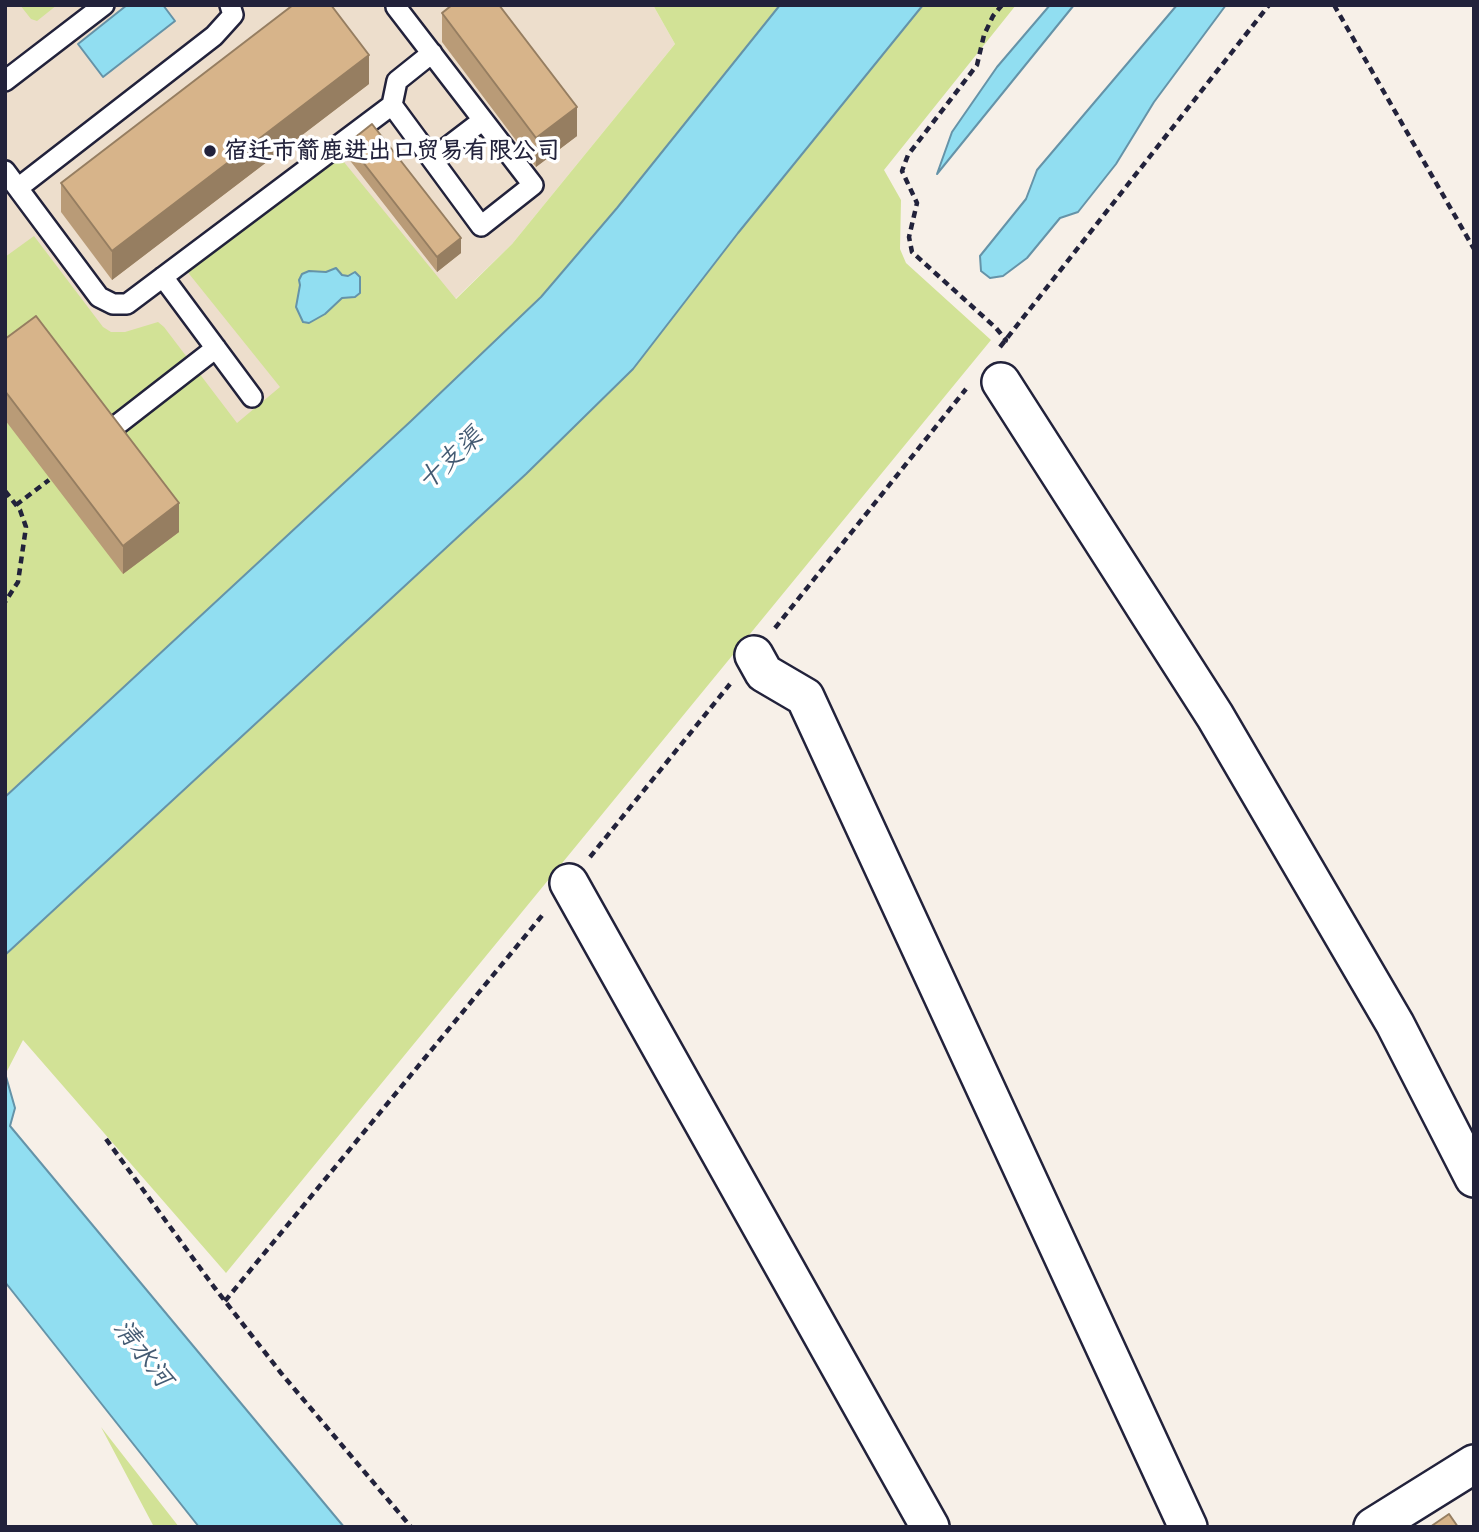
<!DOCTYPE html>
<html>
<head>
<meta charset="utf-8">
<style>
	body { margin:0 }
	#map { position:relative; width:1479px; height:1532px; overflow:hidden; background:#f7f0e8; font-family:Mali,sans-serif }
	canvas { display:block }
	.frame { position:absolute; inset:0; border:7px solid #22223b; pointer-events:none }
</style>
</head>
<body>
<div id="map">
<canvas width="1479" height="1532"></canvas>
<div class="frame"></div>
</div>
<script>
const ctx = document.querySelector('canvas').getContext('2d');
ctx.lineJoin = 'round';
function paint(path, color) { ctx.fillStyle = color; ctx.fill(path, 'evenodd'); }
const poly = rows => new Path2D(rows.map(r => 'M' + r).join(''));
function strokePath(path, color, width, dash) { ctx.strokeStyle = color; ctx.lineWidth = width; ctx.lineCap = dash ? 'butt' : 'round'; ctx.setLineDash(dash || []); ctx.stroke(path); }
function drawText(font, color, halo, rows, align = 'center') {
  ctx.font = font + ' Mali,"LXGW WenKai TC",sans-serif'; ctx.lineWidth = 7; ctx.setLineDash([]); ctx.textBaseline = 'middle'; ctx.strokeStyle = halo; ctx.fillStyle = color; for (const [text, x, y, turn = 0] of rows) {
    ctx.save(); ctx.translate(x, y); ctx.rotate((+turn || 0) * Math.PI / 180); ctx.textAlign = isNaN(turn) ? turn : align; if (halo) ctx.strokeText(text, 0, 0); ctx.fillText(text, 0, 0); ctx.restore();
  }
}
paint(poly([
	[5,5,653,5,675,44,512,244,329,421,5,696]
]), '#eddecc');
paint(poly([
	[20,5,57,5,37,21,31,19],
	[653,5,780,5,617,208,541,297,411,421,5,797,5,257,34,236,103,327,111,332,125,332,158,322,164,327,237,423,280,387,186,270,339,156,456,299,512,244,675,44],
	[923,5,1016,5,884,170,901,200,900,249,906,263,991,340,226,1273,23,1040,6,1073,5,955,526,474,633,369,738,233],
	[101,1427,179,1527,154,1527]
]), '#d2e296');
const water = poly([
	[127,5,163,5,175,21,103,77,78,44,127,5],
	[780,5,923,5,738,233,633,369,526,474,5,955,5,797,411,421,541,297,617,208,780,5],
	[1050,5,1074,5,937,174,952,132,997,67,1050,5],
	[1177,5,1226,5,1154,102,1116,164,1078,212,1060,218,1027,258,1003,276,990,278,981,271,980,256,1026,199,1037,170,1177,5],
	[336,268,342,275,348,276,355,272,360,277,360,293,355,297,342,298,325,314,309,323,303,322,296,307,300,285,299,280,302,274,309,271,326,272,336,268],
	[5,1073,15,1108,10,1126,344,1527,199,1527,5,1282,5,1073]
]);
paint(water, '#91def1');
strokePath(water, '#6593a8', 2);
const service = poly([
	[5,81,104,5],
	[392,105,397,81,432,53],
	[432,159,483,120],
	[5,171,99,297,113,304,127,304,392,105,481,226,533,185,396,7],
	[18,188,214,36,233,15,230,5],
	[163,277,252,397],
	[113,428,216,348]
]);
const minor = poly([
	[1001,382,1215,716,1395,1024,1474,1178],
	[754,655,764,673,805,697,1188,1527],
	[569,883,930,1527],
	[1373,1527,1474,1464]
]);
strokePath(service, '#22223b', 24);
strokePath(minor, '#22223b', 42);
strokePath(poly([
	[1002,5,993,16,984,35,977,65,908,155,902,171,917,203,909,237,912,252,996,328,1006,340,1005,342],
	[1334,5,1474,249],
	[1000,347,1269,5],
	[5,491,20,510,26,527,18,582,5,602],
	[16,505,49,480],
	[775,628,966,389],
	[590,857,730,684],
	[106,1139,214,1287,281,1373,411,1527],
	[225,1301,545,912]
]), '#22223b', 4.5, [7, 5]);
strokePath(service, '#fff', 19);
strokePath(minor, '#fff', 37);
paint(poly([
	[442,13,577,136,536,167,442,42],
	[369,84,112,280,61,212,61,183],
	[348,143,461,253,437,272,348,158],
	[5,339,179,532,123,574,5,420]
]), '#b99b77');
paint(poly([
	[369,55,369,84,112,280,112,251],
	[577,107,577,136,536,167,536,138],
	[461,238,461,253,437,272,437,257],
	[179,503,179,532,123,574,123,546]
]), '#967e61');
const building = poly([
	[293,5,331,5,369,55,112,251,61,183,293,5],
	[452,5,499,5,577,107,536,138,442,13,452,5],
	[372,124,461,238,437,257,348,143,372,124],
	[36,316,179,503,123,546,5,391,5,339,36,316],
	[1449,1514,1458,1527,1430,1527,1449,1514]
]);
paint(building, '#d7b48a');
strokePath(building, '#967e61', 2);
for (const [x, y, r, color] of [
	[210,151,7,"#22223b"]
]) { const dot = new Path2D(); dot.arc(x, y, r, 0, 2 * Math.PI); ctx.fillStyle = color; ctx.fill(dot); strokePath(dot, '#fff', 2.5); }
drawText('bold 24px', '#22223b', '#fff', [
	["宿迁市箭鹿进出口贸易有限公司",224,151]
], 'left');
drawText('italic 26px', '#435a72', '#fff', [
	["十支渠",450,459,-43],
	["清水河",143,1353,52]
]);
</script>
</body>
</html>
